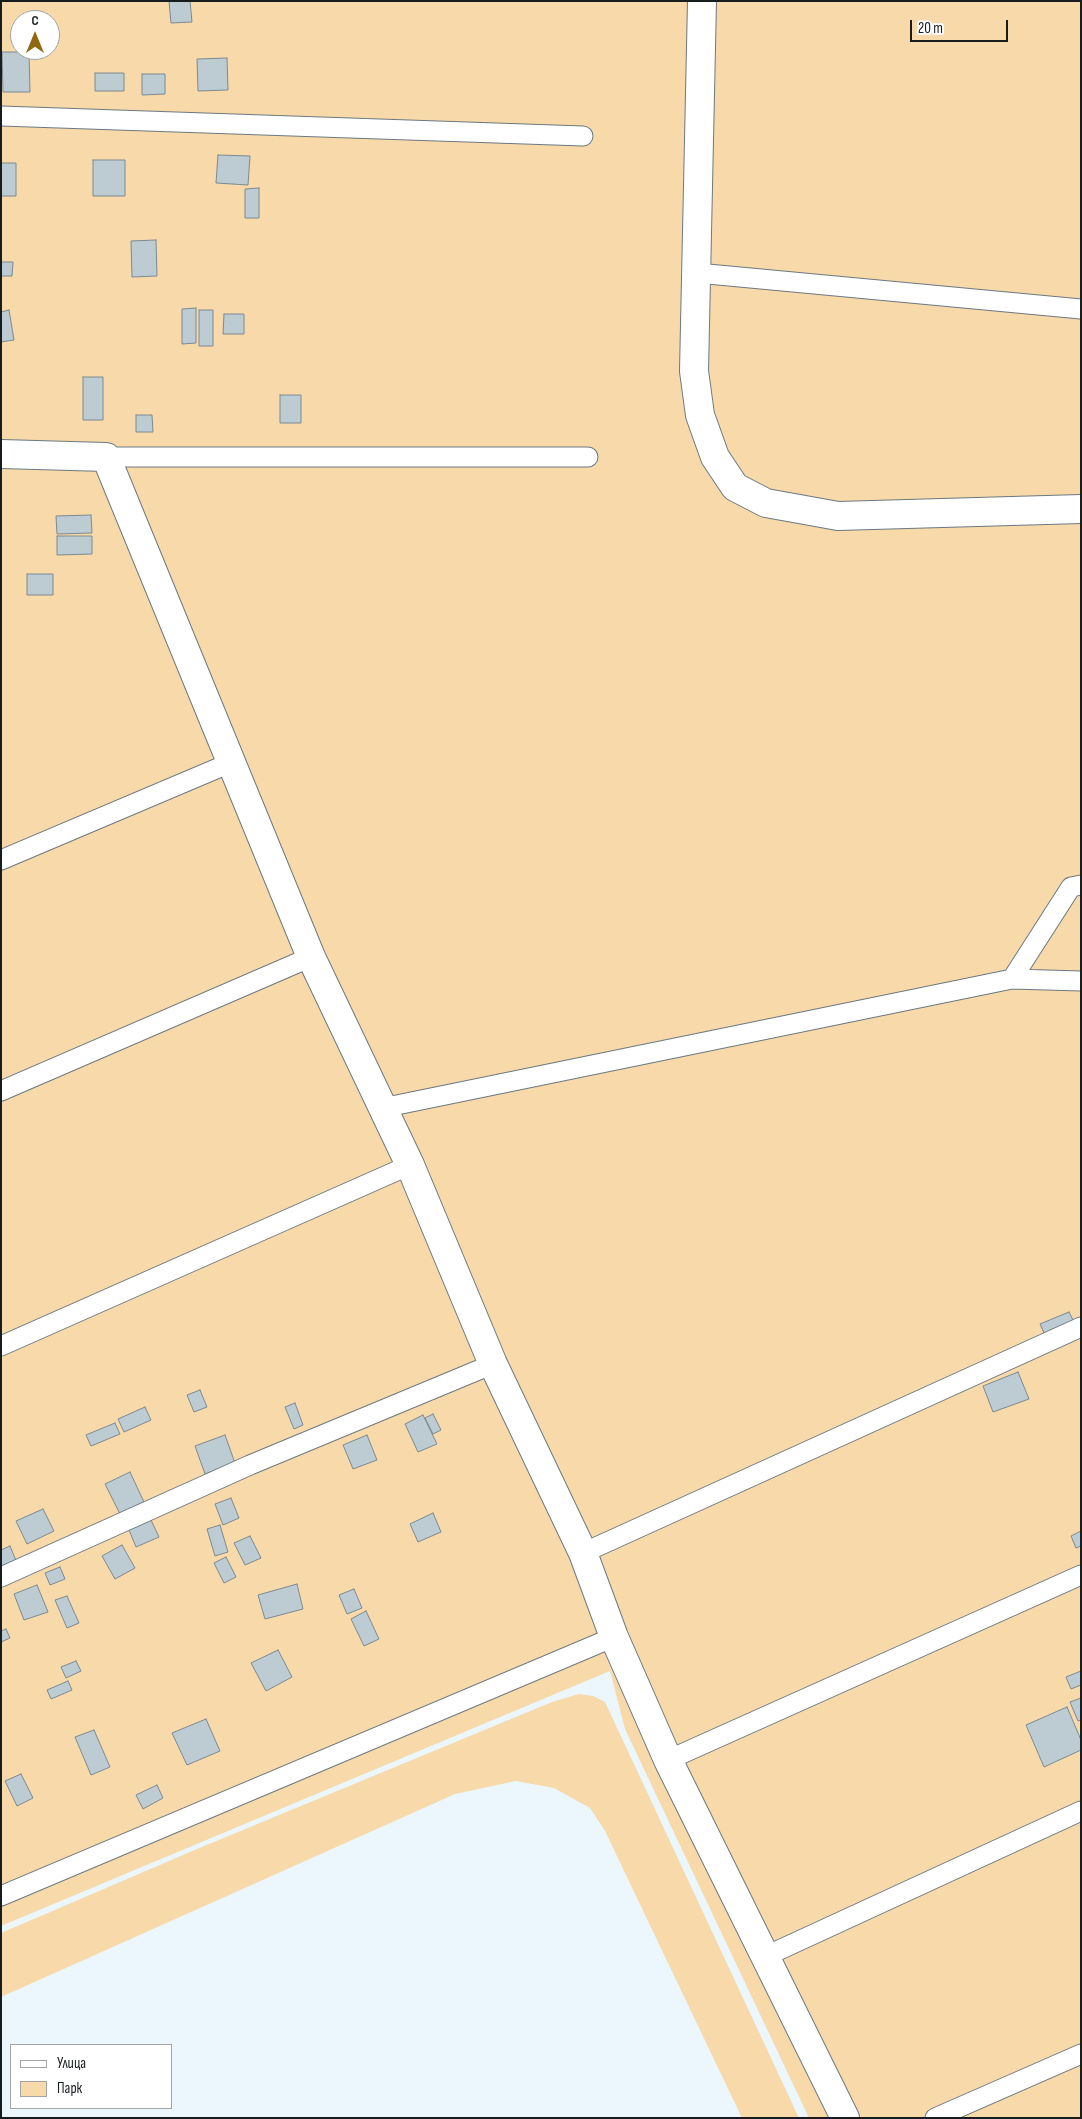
<!DOCTYPE html>
<html>
<head>
<meta charset="utf-8">
<style>
	body { margin:0 }
	#map { position:relative; width:1082px; height:2119px; overflow:hidden; background:#ebf7fd; font-family:"Sofia Sans Condensed",sans-serif }
	canvas { display:block }
	.frame { position:absolute; inset:0; border:2px solid #171c1e; pointer-events:none }
	.legend { position:absolute; left:10px; top:2044px; width:162px; height:65px; box-sizing:border-box; background:#fff; border:1px solid #a2a4a5; margin:0; padding:6px 9px; list-style:none; font-size:15px; color:#171c1e }
	.legend li { display:flex; align-items:center; gap:10px; height:25px }
	.legend b { width:25px; border:1px solid #a2a4a5 }
	.north { position:absolute; left:10px; top:10px; width:50px; height:50px; box-sizing:border-box; background:#fff; border:1px solid #a2a4a5; border-radius:50%; rotate:0deg; font-size:14px; font-weight:700; line-height:20px; text-align:center; color:#171c1e }
	.north::after { content:''; display:block; margin:auto; width:18px; height:22px; background:#916810; clip-path:polygon(50% 0,100% 100%,50% 72%,0 100%) }
	.scale { position:absolute; left:910px; top:20px; width:98px; height:22px; box-sizing:border-box; border:2px solid #171c1e; border-top:0; padding-left:6px; font-size:15px; line-height:18px; white-space:nowrap; color:#171c1e; -webkit-text-stroke:4px #fff; paint-order:stroke }
</style>
</head>
<body>
<div id="map">
<canvas width="1082" height="2119"></canvas>
<div class="frame"></div>
<ul class="legend">
<li><b style="height:6px;background:#fff"></b>Улица</li>
<li><b style="height:14px;background:#f7d9aa"></b>Парк</li>
</ul>
<div class="north">С</div>
<div class="scale">20 m</div>
</div>
<script>
const ctx = document.querySelector('canvas').getContext('2d');
ctx.lineJoin = 'round';
function paint(path, color) { ctx.fillStyle = color; ctx.fill(path, 'evenodd'); }
const poly = rows => new Path2D(rows.map(r => 'M' + r).join(''));
function strokePath(path, color, width, dash) { ctx.strokeStyle = color; ctx.lineWidth = width; ctx.lineCap = dash ? 'butt' : 'round'; ctx.setLineDash(dash || []); ctx.stroke(path); }
paint(poly([
	[1,1,1081,1,1081,2118,809,2118,625,1729,610,1671,1,1926],
	[20,20,50,20,50,50,20,50],
	[579,1694,593,1696,605,1702,799,2118,742,2118,605,1831,590,1808,554,1788,516,1781,455,1794,1,1997,1,1933,197,1849,552,1702]
]), '#f7d9aa');
const building = poly([
	[169,1,190,1,192,22,171,23,169,1],
	[2,52,29,52,30,92,3,92,2,52],
	[227,58,228,90,198,91,197,59,227,58],
	[95,73,124,73,124,91,95,91,95,73],
	[142,74,165,74,165,94,142,95,142,74],
	[218,155,250,156,248,185,216,183,218,155],
	[93,160,125,160,125,196,93,196,93,160],
	[1,163,16,163,16,196,1,196,1,163],
	[259,188,259,218,245,218,245,189,259,188],
	[156,240,157,276,132,277,131,241,156,240],
	[1,262,13,262,12,276,1,276,1,262],
	[196,308,196,343,182,344,182,309,196,308],
	[9,310,14,340,1,342,1,312,9,310],
	[199,310,213,310,213,346,199,346,199,310],
	[224,314,244,314,244,334,223,334,224,314],
	[83,377,103,377,103,420,83,420,83,377],
	[280,395,301,395,301,423,280,423,280,395],
	[136,415,152,415,153,432,136,432,136,415],
	[91,515,92,533,57,534,56,516,91,515],
	[57,536,92,536,92,554,57,555,57,536],
	[27,574,53,574,53,595,27,595,27,574],
	[1069,1312,1074,1322,1045,1335,1040,1324,1069,1312],
	[1018,1372,1029,1399,993,1412,983,1386,1018,1372],
	[200,1390,207,1407,194,1412,187,1395,200,1390],
	[295,1403,303,1425,294,1429,285,1407,295,1403],
	[145,1407,151,1420,124,1432,118,1419,145,1407],
	[433,1414,441,1430,433,1434,425,1418,433,1414],
	[423,1415,437,1444,418,1452,405,1424,423,1415],
	[115,1423,120,1434,91,1446,86,1435,115,1423],
	[225,1435,235,1463,205,1474,195,1446,225,1435],
	[367,1435,377,1460,353,1469,343,1445,367,1435],
	[130,1472,144,1502,120,1514,105,1484,130,1472],
	[231,1498,239,1518,223,1525,215,1504,231,1498],
	[43,1509,54,1531,27,1544,16,1521,43,1509],
	[433,1513,441,1532,418,1542,410,1524,433,1513],
	[151,1520,159,1537,136,1547,129,1530,151,1520],
	[220,1525,228,1552,215,1556,207,1529,220,1525],
	[1081,1531,1081,1546,1076,1548,1071,1536,1081,1531],
	[250,1536,261,1558,245,1565,234,1543,250,1536],
	[122,1545,135,1568,115,1579,102,1556,122,1545],
	[10,1546,17,1563,1,1570,1,1550,10,1546],
	[226,1557,236,1577,224,1583,214,1563,226,1557],
	[60,1567,65,1579,50,1585,45,1573,60,1567],
	[297,1584,303,1609,265,1619,258,1595,297,1584],
	[37,1585,48,1612,24,1620,14,1594,37,1585],
	[354,1589,362,1608,347,1614,339,1595,354,1589],
	[67,1596,79,1623,67,1628,55,1600,67,1596],
	[366,1611,379,1639,364,1646,351,1619,366,1611],
	[6,1629,10,1638,1,1642,1,1631,6,1629],
	[278,1650,292,1677,266,1691,251,1663,278,1650],
	[76,1661,81,1671,66,1678,61,1667,76,1661],
	[1081,1671,1081,1685,1071,1689,1066,1677,1081,1671],
	[68,1681,72,1690,51,1699,47,1690,68,1681],
	[1081,1698,1081,1720,1078,1721,1070,1702,1081,1698],
	[1067,1707,1081,1740,1081,1750,1044,1767,1026,1725,1067,1707],
	[206,1719,220,1751,187,1765,172,1733,206,1719],
	[94,1730,110,1767,91,1775,75,1737,94,1730],
	[21,1774,33,1798,17,1806,5,1781,21,1774],
	[157,1785,163,1798,143,1809,136,1795,157,1785]
]);
paint(building, '#bdcbd3');
strokePath(building, '#7d8a91', 1);
const lane = poly([
	[1,116,583,136],
	[697,273,1081,309],
	[106,457,588,457],
	[1,860,230,763],
	[1012,979,1081,981],
	[1,1091,311,957],
	[382,1108,1012,979,1071,887,1081,885],
	[1,1346,410,1165],
	[583,1553,1081,1327],
	[1,1577,250,1465,493,1364],
	[668,1760,1081,1575],
	[1,1896,614,1637],
	[764,1957,1081,1811],
	[935,2118,1081,2054]
]);
const street = poly([
	[702,1,694,371,700,415,715,457,735,487,766,503,838,516,1081,509],
	[1,454,106,457,311,957,410,1165,493,1364,583,1553,614,1637,668,1760,845,2118]
]);
strokePath(lane, '#6c7980', 21);
strokePath(street, '#6c7980', 30);
strokePath(lane, '#fff', 19);
strokePath(street, '#fff', 28);
</script>
</body>
</html>
